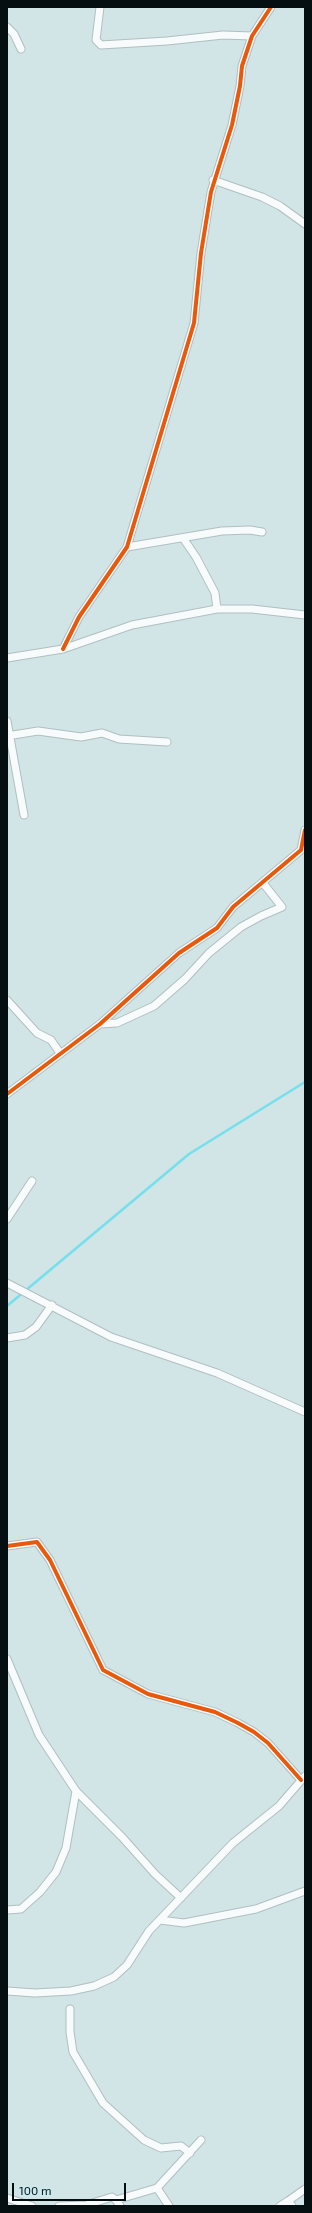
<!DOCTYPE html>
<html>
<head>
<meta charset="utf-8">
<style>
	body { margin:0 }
	#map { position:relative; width:312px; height:2213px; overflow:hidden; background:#d1e4e6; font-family:"Exo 2",sans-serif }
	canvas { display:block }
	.frame { position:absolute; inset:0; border:8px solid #050f11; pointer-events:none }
	.scale { position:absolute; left:12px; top:2183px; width:114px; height:18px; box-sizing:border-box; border:2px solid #050f11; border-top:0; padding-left:5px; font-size:12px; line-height:14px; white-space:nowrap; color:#050f11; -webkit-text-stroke:3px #c9eaee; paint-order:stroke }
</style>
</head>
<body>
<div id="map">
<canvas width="312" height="2213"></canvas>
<div class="frame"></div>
<div class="scale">100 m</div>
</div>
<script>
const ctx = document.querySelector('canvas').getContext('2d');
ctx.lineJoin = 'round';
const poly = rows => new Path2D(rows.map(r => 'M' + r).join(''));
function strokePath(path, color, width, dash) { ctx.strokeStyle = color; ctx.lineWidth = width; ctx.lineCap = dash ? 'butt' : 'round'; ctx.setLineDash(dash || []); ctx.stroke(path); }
strokePath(poly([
	[7,1306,189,1154,305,1082]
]), '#76dfec', 2.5);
const minor = poly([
	[100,7,96,40,101,45,167,41,223,35,252,36],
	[7,27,14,34,21,49],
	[213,180,262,197,280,206,305,224],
	[183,538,196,557,215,593,217,609],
	[127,547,222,531,250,530,262,532],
	[63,649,79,617,127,547,194,323,201,253,211,192,232,125,240,86,242,66,252,36,271,7],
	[7,658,63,649,132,625,217,609,252,609,305,615],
	[7,721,24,815],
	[7,736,38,731,81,737,102,733,119,739,167,742],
	[7,1000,37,1033,51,1040,60,1053],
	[100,1024,117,1023,154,1006,185,979,209,953,241,927,261,916,282,907,263,883],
	[7,1094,100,1024,179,953,217,928,233,907,301,850,305,830],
	[7,1219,32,1181],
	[7,1283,111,1337,217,1373,305,1412],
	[7,1338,25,1335,36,1327,52,1305],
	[7,1546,37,1542,50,1560,103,1670,148,1694,215,1712,238,1723,254,1732,268,1743,301,1780],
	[7,1659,39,1735,76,1791,122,1837,155,1874,181,1898],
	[7,1910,21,1909,40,1892,56,1872,66,1848,76,1791],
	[160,1920,184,1923,256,1909,305,1891],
	[7,1991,35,1993,71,1991,94,1986,114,1977,127,1965,149,1931,233,1843,279,1806,305,1776],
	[70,2009,70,2032,73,2052,103,2103,144,2140,161,2148,181,2146,190,2153],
	[157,2188,201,2140],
	[7,2198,32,2206],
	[116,2200,157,2188,169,2206],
	[59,2206,86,2205,112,2197,116,2200,120,2206],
	[280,2206,288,2201],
	[292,2206,288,2201,305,2189]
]);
strokePath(minor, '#b1bfc1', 9);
strokePath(minor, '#f8fbfb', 7);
strokePath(poly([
	[63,649,79,617,127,547,194,323,201,253,211,192,232,125,240,86,242,66,252,36,271,7],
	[7,1094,100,1024,179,953,217,928,233,907,301,850,305,830],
	[7,1546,37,1542,50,1560,103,1670,148,1694,215,1712,238,1723,254,1732,268,1743,301,1780]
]), '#e8590c', 4);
</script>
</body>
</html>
